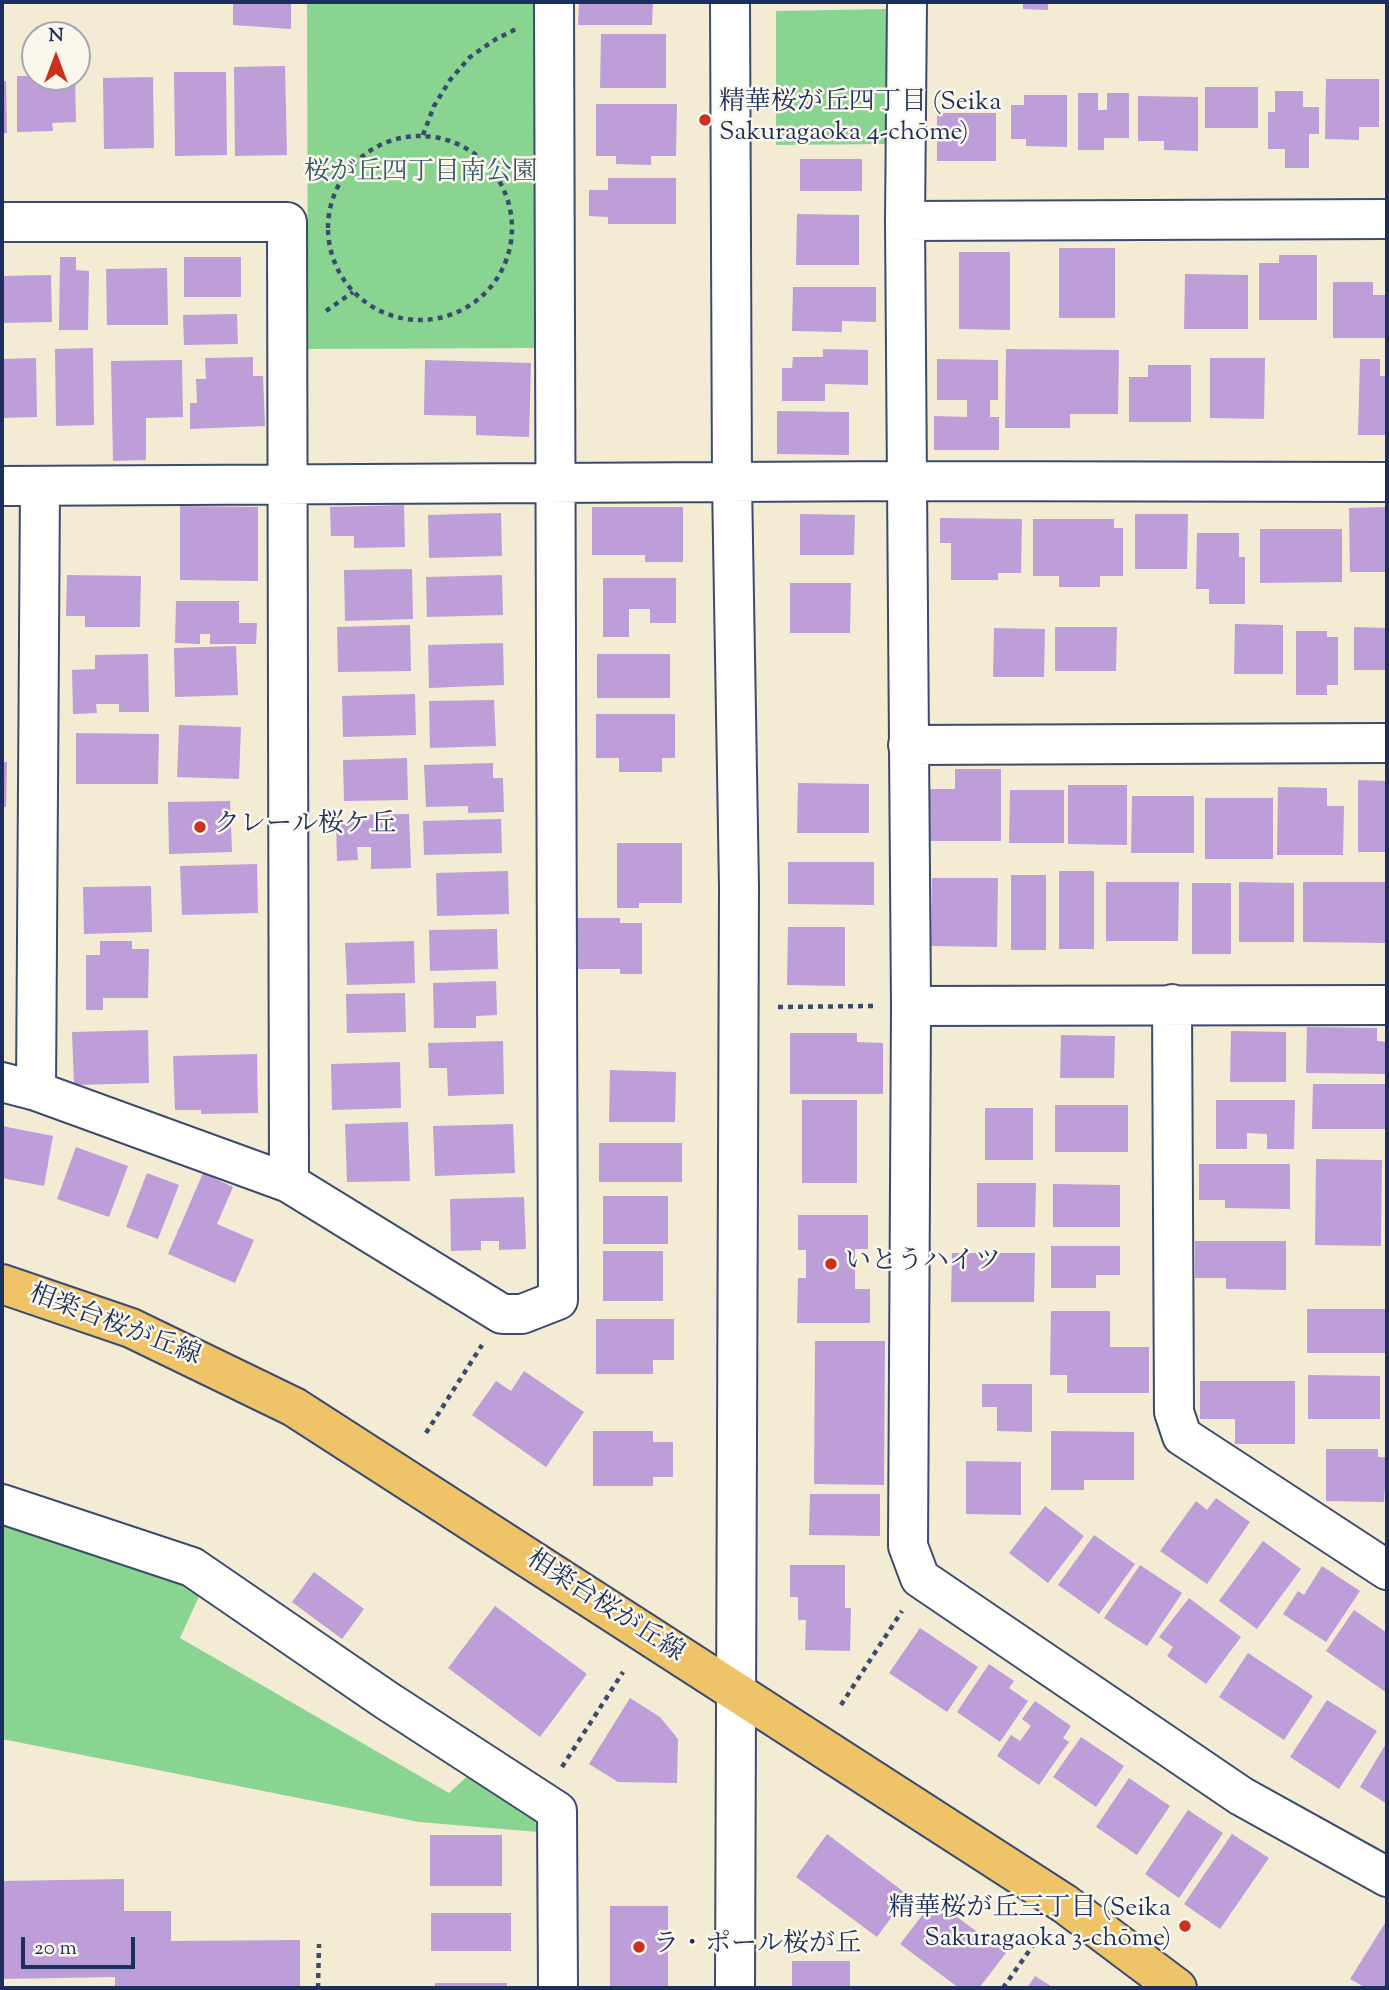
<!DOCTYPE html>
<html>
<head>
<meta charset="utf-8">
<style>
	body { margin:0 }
	#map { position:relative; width:1389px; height:1990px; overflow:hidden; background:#f3ebd4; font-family:"Sorts Mill Goudy",serif }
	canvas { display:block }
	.frame { position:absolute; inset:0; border:4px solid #1b2f5e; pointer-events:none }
	.north { position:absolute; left:21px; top:21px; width:70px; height:70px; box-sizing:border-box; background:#fbf7ec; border:2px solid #a1a7b3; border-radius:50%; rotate:0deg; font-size:19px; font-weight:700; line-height:28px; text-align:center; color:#1b2f5e }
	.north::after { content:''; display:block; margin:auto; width:24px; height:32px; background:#c8321e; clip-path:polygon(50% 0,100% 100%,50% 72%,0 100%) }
	.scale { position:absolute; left:21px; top:1937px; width:114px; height:32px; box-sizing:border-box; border:4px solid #1b2f5e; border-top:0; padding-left:9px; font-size:21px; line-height:24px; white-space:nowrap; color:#1b2f5e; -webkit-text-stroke:5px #fbf7ec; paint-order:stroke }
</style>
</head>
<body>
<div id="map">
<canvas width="1389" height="1990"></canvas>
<div class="frame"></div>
<div class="north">N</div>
<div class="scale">20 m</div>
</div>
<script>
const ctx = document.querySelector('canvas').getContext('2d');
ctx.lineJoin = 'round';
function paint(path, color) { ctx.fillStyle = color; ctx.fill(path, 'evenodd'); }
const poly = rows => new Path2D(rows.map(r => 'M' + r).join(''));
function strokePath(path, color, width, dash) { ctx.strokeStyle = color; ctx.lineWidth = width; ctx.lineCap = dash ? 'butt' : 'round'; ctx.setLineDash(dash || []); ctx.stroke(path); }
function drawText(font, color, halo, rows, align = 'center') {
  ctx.font = font + ' "Sorts Mill Goudy","Noto Serif JP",serif'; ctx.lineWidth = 5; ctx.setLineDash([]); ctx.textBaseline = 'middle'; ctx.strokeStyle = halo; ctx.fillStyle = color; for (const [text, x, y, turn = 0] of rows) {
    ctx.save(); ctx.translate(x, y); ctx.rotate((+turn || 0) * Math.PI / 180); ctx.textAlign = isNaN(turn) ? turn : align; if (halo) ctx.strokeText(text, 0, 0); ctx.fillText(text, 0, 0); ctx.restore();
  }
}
paint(poly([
	[307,2,534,2,535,348,308,349],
	[889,9,889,144,776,145,776,11],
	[2,1522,166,1576,200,1594,180,1638,449,1793,472,1772,533,1813,538,1832,419,1822,2,1739]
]), '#89d491');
paint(poly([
	[233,2,291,2,291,29,233,25],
	[579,2,653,2,652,25,578,25],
	[1023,2,1048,2,1048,10,1023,9],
	[601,34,666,34,666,88,600,88],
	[285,66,287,155,235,156,234,67],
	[174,72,226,72,227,155,175,156],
	[17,76,75,77,76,122,52,123,53,131,17,132],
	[153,77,154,148,104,149,103,78],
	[1326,79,1379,79,1379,127,1359,127,1359,140,1325,139],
	[2,81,6,81,7,133,2,133],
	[1205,87,1258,87,1258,128,1205,128],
	[1275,91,1303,91,1303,107,1319,107,1319,134,1309,134,1309,168,1285,168,1285,149,1268,149,1268,112,1275,112],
	[1078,93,1098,93,1098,110,1107,110,1107,93,1129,93,1129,138,1104,138,1104,150,1078,150],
	[1024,95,1067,95,1067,147,1026,146,1026,139,1011,139,1011,105,1024,105],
	[1138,96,1198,97,1198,151,1164,150,1164,141,1138,141],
	[596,104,677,104,676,156,651,156,651,165,616,164,616,156,596,156],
	[937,113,996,113,996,161,937,161],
	[800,159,862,159,862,191,800,191],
	[608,178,676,178,676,224,608,224,608,217,589,216,589,190,608,190],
	[797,214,859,215,859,265,796,265],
	[1059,248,1115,248,1115,318,1059,318],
	[959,252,1010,252,1010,330,959,329],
	[1279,255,1317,255,1317,320,1259,320,1259,263,1279,263],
	[60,257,76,257,76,270,89,271,88,330,59,330],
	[184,257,241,257,241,297,184,297],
	[167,268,168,325,107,325,106,269],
	[1185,274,1248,275,1248,329,1184,329],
	[51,275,52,322,2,323,2,276],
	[1333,282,1373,282,1373,295,1385,295,1385,338,1333,338],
	[793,287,876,287,876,322,842,321,842,332,792,331],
	[237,314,238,344,184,345,183,315],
	[93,348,94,425,56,426,55,349],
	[823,349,868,350,868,385,825,384,825,401,782,401,782,368,792,368,793,357,823,357],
	[1006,349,1119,350,1118,414,1070,414,1070,428,1005,428],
	[253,357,253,376,263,376,265,426,190,429,190,403,197,403,196,379,206,379,205,358],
	[36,358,37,417,2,418,2,359],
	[1210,358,1265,358,1264,419,1210,418],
	[937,359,998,360,998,400,990,400,990,417,999,417,999,450,934,450,934,416,967,417,967,400,937,400],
	[1360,359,1380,359,1380,376,1387,376,1387,435,1358,435],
	[182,360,183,417,146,418,146,460,113,461,111,361],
	[425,360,531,363,529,437,476,435,476,416,424,415],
	[1148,365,1191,365,1191,422,1129,422,1129,377,1148,377],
	[777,411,849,412,849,455,777,454],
	[404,505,405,547,354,548,354,536,331,536,330,507],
	[180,506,258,507,258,581,180,580],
	[592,507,683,507,683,562,645,562,645,555,592,555],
	[1387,507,1387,572,1350,572,1349,508],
	[501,513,502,556,429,558,428,515],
	[800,514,855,515,854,555,800,555],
	[1135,514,1188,514,1187,569,1135,569],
	[940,518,1022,519,1021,573,998,573,998,580,951,580,951,543,940,543],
	[1033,519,1114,519,1114,528,1123,528,1123,576,1100,576,1100,587,1059,587,1059,576,1033,576],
	[1260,529,1342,529,1342,582,1260,583],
	[1197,533,1239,533,1239,557,1245,557,1245,604,1209,604,1209,589,1196,589],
	[412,569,413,619,345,621,344,570],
	[67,575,141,576,140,627,85,627,85,616,66,616],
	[502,575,503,615,427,617,426,577],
	[603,578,676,578,676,623,650,623,650,609,629,609,629,637,603,637],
	[790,583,851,583,850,633,790,633],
	[176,601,239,601,239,623,257,623,256,644,210,644,210,634,200,634,200,644,175,643],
	[1235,624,1283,625,1283,674,1234,674],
	[410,625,411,671,338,672,337,627],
	[1055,627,1117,627,1116,671,1055,671],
	[1354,627,1387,628,1387,670,1354,670],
	[994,628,1045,629,1044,677,993,677],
	[1296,631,1327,631,1327,637,1338,637,1338,685,1327,685,1327,695,1296,695],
	[503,643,504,685,429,688,428,645],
	[236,646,238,695,175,697,174,648],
	[148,654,149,712,119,712,119,704,96,704,97,713,73,714,72,670,95,669,95,655],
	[597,654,670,654,670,698,597,698],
	[415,694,416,735,343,737,342,696],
	[494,700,496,746,430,748,429,701],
	[596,714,675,714,675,758,662,758,662,772,619,772,619,758,596,758],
	[179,725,241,727,239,779,177,777],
	[76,733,159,734,158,784,76,784],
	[407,758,408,800,344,801,343,760],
	[2,762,7,762,6,807,2,807],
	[493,763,493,778,503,778,504,812,468,813,468,806,426,807,424,765],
	[955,769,1001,769,1001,841,930,841,930,789,955,789],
	[1358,780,1387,781,1387,852,1358,852],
	[798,783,869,784,869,833,797,833],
	[1068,785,1127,785,1127,845,1068,844],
	[1278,787,1327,788,1327,806,1344,806,1343,855,1277,855],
	[1010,790,1064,790,1064,843,1009,843],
	[1132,796,1194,796,1194,853,1131,853],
	[1205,798,1273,798,1273,859,1205,859],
	[230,801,232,852,169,854,168,802],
	[409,814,411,868,371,869,371,847,357,847,358,860,337,861,336,822,352,822,352,815],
	[501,819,502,853,424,855,423,821],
	[617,843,682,843,682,903,639,903,639,908,617,908],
	[788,862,874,862,874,905,788,904],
	[257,864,258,913,182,915,180,866],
	[508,871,509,914,437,916,436,873],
	[1059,871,1094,871,1094,949,1059,949],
	[1011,875,1046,875,1046,950,1011,950],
	[932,878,998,878,997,947,931,946],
	[1106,882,1179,882,1178,941,1106,941],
	[1239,882,1294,883,1294,942,1239,942],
	[1303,882,1387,882,1387,943,1303,942],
	[1192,883,1231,883,1231,954,1192,954],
	[151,886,152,932,84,934,83,887],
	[575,918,620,918,620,923,642,923,642,974,620,974,620,969,575,969],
	[788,927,845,927,845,986,787,985],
	[497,929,498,969,430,971,429,930],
	[100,941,132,941,132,949,149,949,148,998,103,998,103,1010,86,1010,86,955,100,955],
	[414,941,415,983,347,985,345,943],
	[496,981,497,1015,476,1016,476,1028,434,1028,433,983],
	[405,993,406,1032,347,1033,346,994],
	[1307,1027,1377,1028,1377,1041,1387,1042,1387,1074,1306,1073],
	[148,1030,149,1083,74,1085,72,1032],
	[1231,1031,1286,1032,1286,1082,1230,1082],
	[790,1033,857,1033,857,1042,883,1043,883,1094,790,1094],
	[1061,1035,1115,1036,1114,1078,1060,1078],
	[503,1041,504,1094,448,1096,447,1068,429,1068,428,1043],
	[257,1054,258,1113,201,1114,201,1110,175,1110,173,1056],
	[400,1062,401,1108,332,1110,331,1064],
	[610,1070,676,1072,675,1122,609,1122],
	[1313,1084,1387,1084,1387,1129,1312,1129],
	[802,1100,857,1100,857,1183,802,1183],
	[1216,1100,1295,1100,1294,1149,1267,1149,1267,1134,1247,1133,1247,1149,1216,1149],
	[1055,1105,1128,1105,1128,1152,1055,1152],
	[985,1108,1033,1108,1033,1160,985,1160],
	[408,1122,410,1181,347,1182,345,1124],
	[513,1124,515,1173,435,1176,433,1126],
	[2,1126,53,1136,44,1186,2,1178],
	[599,1143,682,1143,682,1182,599,1182],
	[76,1147,128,1166,109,1217,57,1199],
	[1316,1159,1382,1160,1381,1246,1315,1245],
	[1199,1164,1290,1164,1290,1209,1225,1208,1225,1200,1199,1200],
	[147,1173,179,1185,158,1239,126,1227],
	[203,1173,233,1187,217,1224,254,1240,235,1283,168,1254],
	[977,1183,1036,1183,1035,1227,977,1227],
	[1053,1184,1120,1185,1120,1227,1053,1227],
	[603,1196,668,1196,668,1244,603,1244],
	[524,1197,526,1249,499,1250,499,1241,481,1241,481,1250,451,1251,450,1199],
	[798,1215,868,1215,868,1249,855,1249,855,1289,870,1289,870,1323,797,1323,798,1278,806,1278,806,1250,798,1250],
	[1195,1241,1286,1241,1286,1290,1226,1289,1226,1278,1195,1278],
	[1051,1246,1120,1246,1120,1275,1096,1275,1096,1288,1051,1288],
	[603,1251,663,1251,663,1301,603,1301],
	[952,1253,1035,1253,1034,1302,951,1302],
	[1307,1309,1387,1309,1387,1353,1307,1353],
	[1051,1311,1110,1311,1110,1347,1149,1347,1149,1393,1067,1393,1067,1375,1050,1375],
	[596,1319,674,1319,674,1360,653,1360,653,1374,596,1374],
	[815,1341,885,1341,884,1485,814,1484],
	[524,1371,584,1412,546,1467,472,1415,496,1381,511,1391],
	[1308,1375,1380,1376,1380,1419,1308,1419],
	[1200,1381,1295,1381,1295,1444,1235,1444,1235,1419,1200,1419],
	[982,1384,1032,1384,1032,1432,997,1431,997,1407,982,1407],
	[593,1431,653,1431,653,1442,673,1442,673,1477,653,1477,653,1486,593,1486],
	[1051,1431,1134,1432,1134,1480,1084,1480,1084,1490,1051,1490],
	[1326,1449,1378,1449,1378,1457,1387,1457,1384,1502,1326,1501],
	[966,1461,1021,1462,1021,1515,966,1514],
	[810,1494,880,1494,880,1536,809,1535],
	[1216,1498,1250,1522,1207,1584,1160,1551,1196,1501,1207,1510],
	[1045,1506,1084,1536,1048,1583,1009,1553],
	[1094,1535,1135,1564,1099,1614,1058,1585],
	[1263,1541,1301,1569,1257,1629,1219,1601],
	[790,1565,845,1565,845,1608,851,1608,850,1651,805,1650,806,1620,798,1620,798,1597,790,1597],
	[1140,1565,1182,1593,1147,1646,1104,1618],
	[1322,1566,1360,1591,1326,1642,1283,1614,1298,1591,1304,1595],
	[314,1572,364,1609,342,1639,292,1602],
	[1189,1598,1241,1637,1206,1684,1167,1656,1173,1647,1159,1637],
	[495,1606,587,1674,540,1737,448,1668],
	[1354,1610,1387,1633,1387,1693,1326,1651],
	[920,1628,978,1667,947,1712,889,1673],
	[1248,1653,1313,1696,1284,1740,1219,1697],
	[989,1664,1014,1681,1009,1688,1028,1701,1000,1742,957,1712],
	[630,1698,660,1717,678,1739,677,1783,618,1782,589,1764],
	[1327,1700,1377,1731,1339,1789,1290,1757],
	[1035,1701,1071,1726,1063,1738,1069,1742,1039,1785,997,1756,1011,1735,1020,1741,1031,1726,1022,1719],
	[1081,1737,1124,1766,1096,1807,1053,1777],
	[1387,1742,1387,1804,1360,1787],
	[1129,1778,1170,1806,1137,1855,1096,1827],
	[1188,1810,1223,1833,1179,1898,1145,1874],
	[827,1834,908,1895,877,1937,796,1877],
	[1232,1834,1269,1858,1220,1929,1184,1904],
	[430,1835,502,1835,502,1886,430,1886],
	[124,1879,124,1911,171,1911,171,1941,300,1940,300,1988,115,1988,115,1977,2,1979,2,1881],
	[934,1900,1006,1953,979,1988,959,1988,900,1944],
	[610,1906,668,1906,668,1988,610,1988],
	[431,1913,511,1913,511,1951,431,1951],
	[1387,1920,1387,1988,1366,1988,1350,1979],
	[792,1961,850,1961,850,1988,792,1988],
	[1035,1976,1054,1988,1027,1988],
	[435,1983,507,1983,507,1988,435,1988]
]), '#bd9ed8');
const minor = poly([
	[730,2,732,483,739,887,735,1988],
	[907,2,905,221,911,1006,908,1546,920,1578,1241,1796,1387,1877],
	[905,221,1387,219],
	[2,222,287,222,289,1183],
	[2,486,908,481,1387,482],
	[908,745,1387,743],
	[1172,1004,1174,1412,1182,1436,1387,1570],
	[911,1006,1387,1005],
	[2,1082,36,1091,289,1183,502,1314,522,1314,558,1300,554,2],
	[36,1091,40,486],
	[2,1504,192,1567,386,1700,557,1811,558,1988]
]);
const major = poly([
	[2,1284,131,1328,294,1407,1065,1904,1177,1988]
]);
strokePath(minor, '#3b4b70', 42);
strokePath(major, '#3b4b70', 42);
strokePath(poly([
	[423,135,434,106,450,80,470,57,496,39,516,29],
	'328 228a92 92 0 1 1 184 0a92 92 0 1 1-184 0Z',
	[326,311,353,292],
	[778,1007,874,1006],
	[426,1433,482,1345],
	[841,1705,902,1611],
	[562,1767,623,1672],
	[318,1988,319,1944],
	[1003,1988,1034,1944]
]), '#3b4b70', 4.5, [5, 5]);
strokePath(minor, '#fff', 38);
strokePath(major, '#efc469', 38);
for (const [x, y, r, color] of [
	[705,120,7,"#c8321e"],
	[200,827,7,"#c8321e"],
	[831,1264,7,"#c8321e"],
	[1185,1926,7,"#c8321e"],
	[639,1947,7,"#c8321e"]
]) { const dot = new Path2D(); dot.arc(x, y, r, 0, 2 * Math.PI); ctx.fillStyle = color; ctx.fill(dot); strokePath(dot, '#fbf7ec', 2.5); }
drawText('26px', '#1b2f5e', '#fbf7ec', [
	["精華桜が丘四丁目 (Seika",719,105],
	["Sakuragaoka 4-chōme)",719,135],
	["クレール桜ケ丘",214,827],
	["いとうハイツ",845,1264],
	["精華桜が丘三丁目 (Seika",1171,1911,"right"],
	["Sakuragaoka 3-chōme)",1171,1941,"right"],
	["ラ・ポール桜が丘",653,1947]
], 'left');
drawText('26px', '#36586b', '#fbf7ec', [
	["桜が丘四丁目南公園",421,175]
]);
drawText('26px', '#1b2f5e', '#fbf7ec', [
	["相楽台桜が丘線",114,1327,21],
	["相楽台桜が丘線",604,1608,33]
]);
</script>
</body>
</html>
